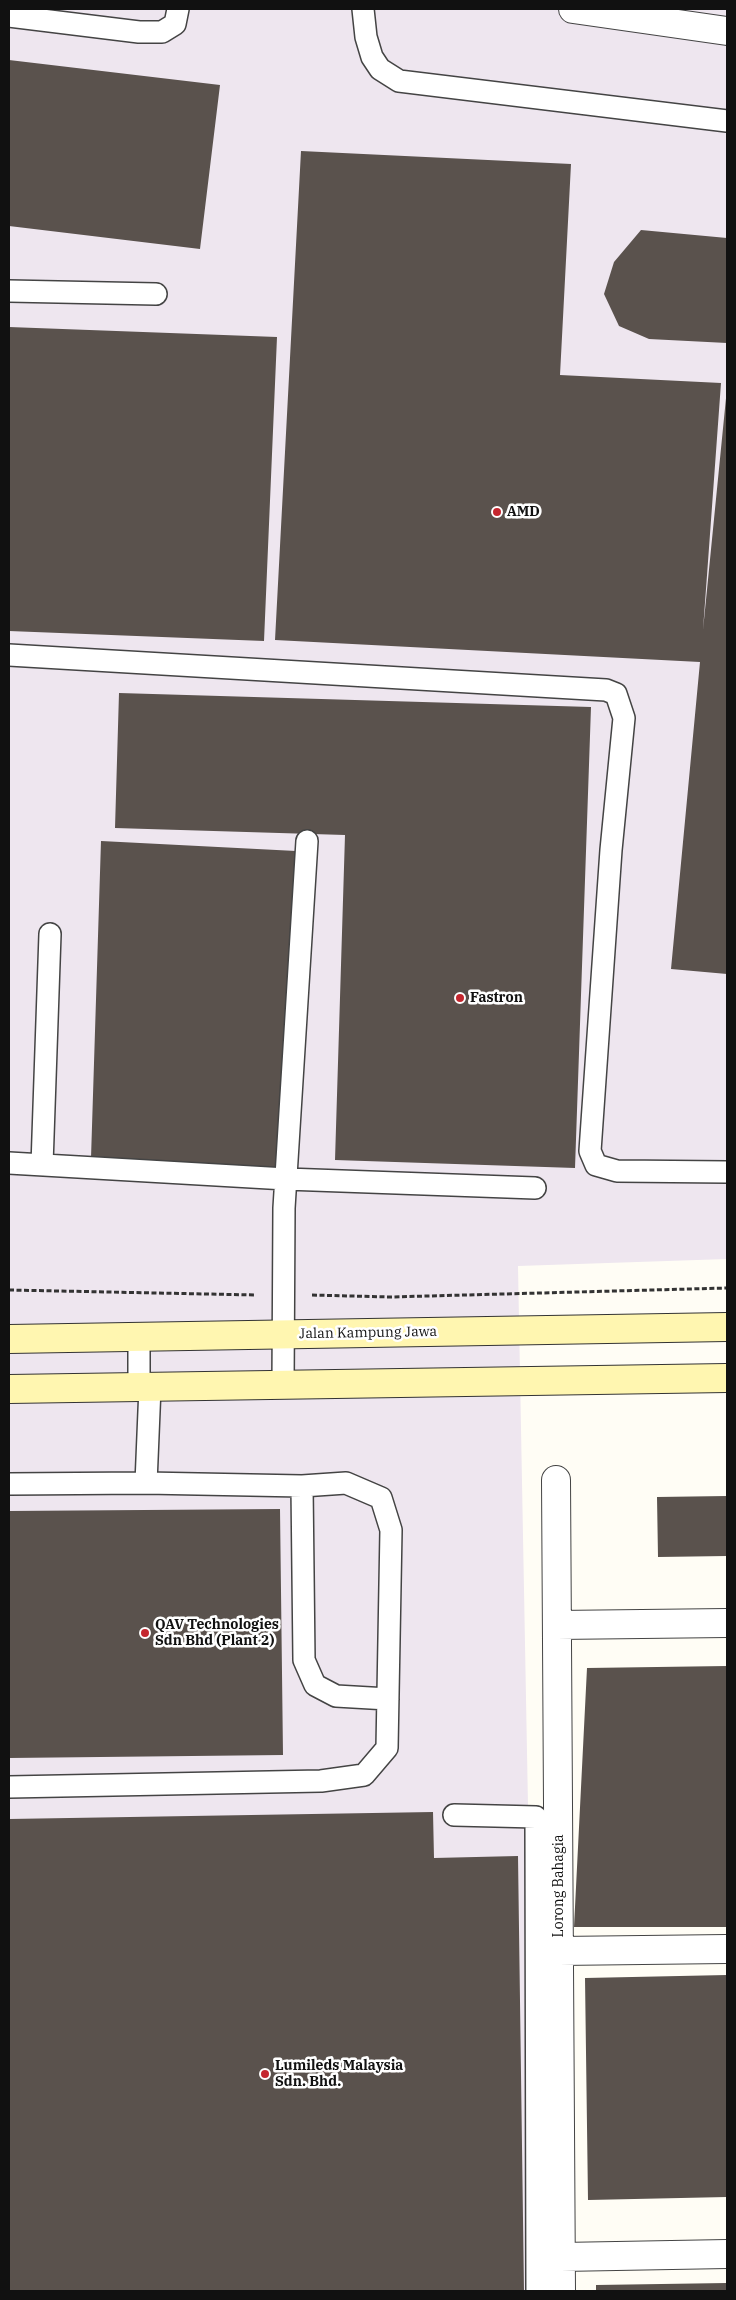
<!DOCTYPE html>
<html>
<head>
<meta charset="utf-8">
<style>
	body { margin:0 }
	#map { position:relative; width:736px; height:2300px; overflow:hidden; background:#fffdf5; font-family:"IBM Plex Serif",serif }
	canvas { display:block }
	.frame { position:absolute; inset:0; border:10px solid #111; pointer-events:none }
</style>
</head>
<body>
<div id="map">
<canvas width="736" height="2300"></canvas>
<div class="frame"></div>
</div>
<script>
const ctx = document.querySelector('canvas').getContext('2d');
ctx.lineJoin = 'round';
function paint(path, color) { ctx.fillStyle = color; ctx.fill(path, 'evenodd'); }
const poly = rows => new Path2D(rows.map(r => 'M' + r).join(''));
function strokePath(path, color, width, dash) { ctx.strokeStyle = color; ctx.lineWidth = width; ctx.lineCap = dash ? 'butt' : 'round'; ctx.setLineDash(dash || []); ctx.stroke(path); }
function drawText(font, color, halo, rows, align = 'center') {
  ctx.font = font + ' "IBM Plex Serif",serif'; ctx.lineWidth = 5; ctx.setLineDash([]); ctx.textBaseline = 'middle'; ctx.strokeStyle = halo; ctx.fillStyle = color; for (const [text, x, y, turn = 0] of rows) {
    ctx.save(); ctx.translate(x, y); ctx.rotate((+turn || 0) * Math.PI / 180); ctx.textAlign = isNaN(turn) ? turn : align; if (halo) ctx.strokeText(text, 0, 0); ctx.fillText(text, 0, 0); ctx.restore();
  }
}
paint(poly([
	[9,9,727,9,727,1259,518,1266,537,2291,9,2291]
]), '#eee6ef');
paint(poly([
	[9,60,220,85,200,249,9,226],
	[301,151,571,164,560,375,721,383,703,630,727,388,727,974,671,969,700,662,275,640],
	[641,230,727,238,727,343,649,339,619,326,604,294,614,262],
	[9,327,277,337,264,641,9,631],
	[119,693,591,707,575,1168,335,1160,345,835,115,828],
	[101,841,296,851,279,1168,91,1158],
	[727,1496,727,1556,658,1557,657,1497],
	[280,1509,283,1755,9,1758,9,1511],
	[727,1666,727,1927,574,1927,587,1668],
	[433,1812,434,1858,518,1856,524,2291,9,2291,9,1819],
	[727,1975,727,2197,588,2200,585,1978],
	[727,2283,727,2291,596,2291,596,2285]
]), '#5a524d');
const lane = poly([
	[363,9,366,37,372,57,380,69,399,81,727,121],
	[9,16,139,32,162,32,175,24,178,9],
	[9,291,156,294],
	[9,655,606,690,616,694,624,718,611,850,590,1151,596,1165,617,1171,727,1172],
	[9,1163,286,1179,535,1188],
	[42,1165,50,934],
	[139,1337,139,1387],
	[283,1385,284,1208,307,841],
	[146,1483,150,1387],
	[9,1484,146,1483,302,1486,346,1483,381,1498,391,1530,387,1748,364,1775,321,1781,9,1787],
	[302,1486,304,1660,315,1685,336,1696,388,1699],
	[454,1815,536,1817,537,2291]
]);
const street = poly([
	[573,9,727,31],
	[556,1480,561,2291],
	[557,1625,727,1623],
	[559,1951,727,1949],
	[561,2257,727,2254]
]);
const secondary = poly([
	[9,1339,727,1327],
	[9,1389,727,1378]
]);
strokePath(lane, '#444', 24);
strokePath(street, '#444', 30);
strokePath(secondary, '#333', 30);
strokePath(poly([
	[9,1290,256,1295],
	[312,1295,390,1297,727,1288]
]), '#333', 3, [5, 2.5]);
strokePath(lane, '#fff', 21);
strokePath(street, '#fff', 28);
strokePath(secondary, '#fff6b0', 28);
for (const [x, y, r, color] of [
	[497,512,5,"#c4262e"],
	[460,998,5,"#c4262e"],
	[145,1633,5,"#c4262e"],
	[265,2074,5,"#c4262e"]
]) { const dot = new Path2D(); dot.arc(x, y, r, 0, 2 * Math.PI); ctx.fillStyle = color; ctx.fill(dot); strokePath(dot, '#fff', 2); }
drawText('bold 14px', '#111', '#fff', [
	["AMD",507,512],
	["Fastron",470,998],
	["QAV Technologies",155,1625],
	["Sdn Bhd (Plant 2)",155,1641],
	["Lumileds Malaysia",275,2066],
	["Sdn. Bhd.",275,2082]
], 'left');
drawText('14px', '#111', '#fff', [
	["Jalan Kampung Jawa",368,1333,-1],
	["Lorong Bahagia",559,1886,-90]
]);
</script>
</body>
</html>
